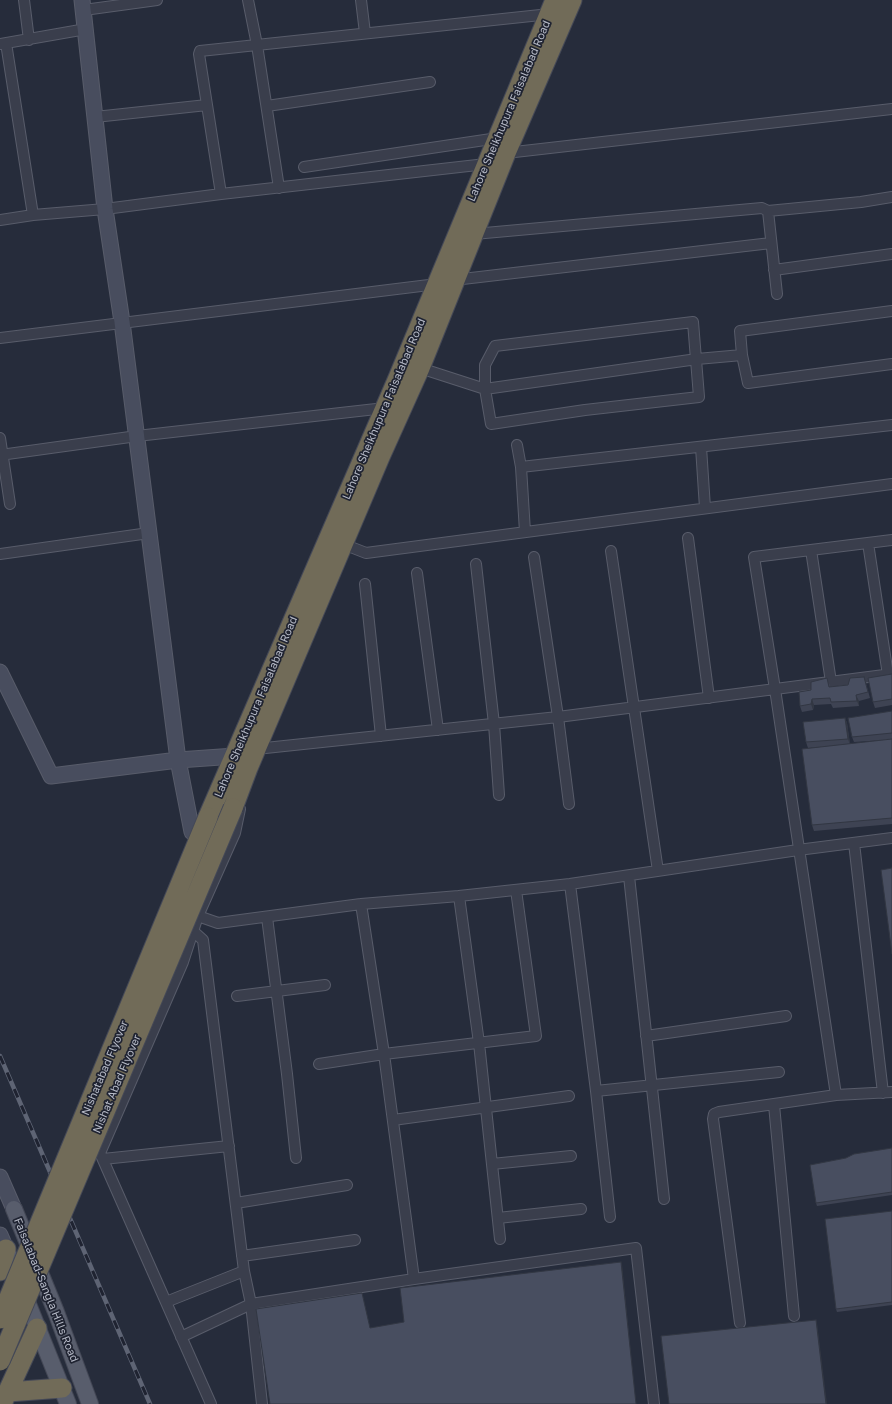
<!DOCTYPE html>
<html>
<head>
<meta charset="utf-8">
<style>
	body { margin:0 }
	canvas { display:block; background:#262c3b }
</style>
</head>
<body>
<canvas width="892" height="1404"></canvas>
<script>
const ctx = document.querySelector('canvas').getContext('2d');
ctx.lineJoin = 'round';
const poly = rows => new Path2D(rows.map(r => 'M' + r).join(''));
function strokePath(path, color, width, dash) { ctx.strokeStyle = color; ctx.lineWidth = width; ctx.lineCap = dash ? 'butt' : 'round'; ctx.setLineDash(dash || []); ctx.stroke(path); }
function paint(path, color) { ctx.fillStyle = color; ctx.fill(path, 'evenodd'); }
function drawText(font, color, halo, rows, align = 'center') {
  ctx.font = font + ' "Golos Text",sans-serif'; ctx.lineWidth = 3.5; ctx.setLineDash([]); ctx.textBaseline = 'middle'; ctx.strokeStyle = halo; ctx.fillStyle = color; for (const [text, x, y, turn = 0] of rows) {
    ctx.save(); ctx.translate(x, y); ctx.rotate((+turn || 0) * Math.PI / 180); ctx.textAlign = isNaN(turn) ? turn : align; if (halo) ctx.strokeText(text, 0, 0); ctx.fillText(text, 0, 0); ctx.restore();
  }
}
const street = poly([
	[24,0,29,40],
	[248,0,257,45,279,188],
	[361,0,365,33],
	[84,10,157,0],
	[6,43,33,215],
	[0,44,86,29],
	[267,106,430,82],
	[95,117,207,105],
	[506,153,892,109],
	[304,167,498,138],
	[221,194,199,54,200,51,550,14],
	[0,220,33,215,105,209,221,194,486,164],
	[474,234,762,208,768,211],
	[774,270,892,254],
	[454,280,771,243],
	[777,294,768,211,861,202,892,197],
	[693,322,699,397,585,410,491,424,485,389,485,365,495,346,693,322],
	[0,338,437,284],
	[742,355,748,383,892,364],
	[420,368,485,389,697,359,742,355,740,331,892,311],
	[0,438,10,504],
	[517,445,521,467,525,532],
	[701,447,705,508],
	[0,455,137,436,385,408],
	[521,467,892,425],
	[688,538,709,698],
	[868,543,888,675],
	[343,544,366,553,892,484],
	[811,550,831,682],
	[611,551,658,871],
	[0,554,149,533],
	[534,557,558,717,569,804],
	[476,564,494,724,499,795],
	[417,573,438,730],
	[365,584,381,736],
	[256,749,558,717,892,674],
	[854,843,883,1093],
	[629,876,664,1199],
	[570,884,596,1091,610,1217],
	[459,896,479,1043,500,1239],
	[361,904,384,1054,536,1036,516,890],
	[198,916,218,923,361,904,459,896,570,884,798,850,892,838],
	[267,917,287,1074,296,1158],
	[193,931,203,940,244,1271,251,1304,414,1279,636,1248,654,1404],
	[237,996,325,985],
	[646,1036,786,1016],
	[319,1064,384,1054,414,1279],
	[596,1091,779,1072],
	[836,1095,775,689,754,557,892,540],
	[774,1105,794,1316],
	[393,1120,569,1096],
	[103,1159,229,1146],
	[492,1164,571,1156],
	[236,1203,347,1185],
	[498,1218,581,1209],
	[242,1256,355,1240],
	[166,1302,244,1271],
	[740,1323,713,1119,714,1114,719,1112,836,1095,892,1092],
	[181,1337,251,1304,262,1404],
	[211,1404,100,1153,183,962,198,916,235,833,240,809]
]);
const secondary = poly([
	[82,0,105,209,122,322,178,760,192,832],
	[0,672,51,776,178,760,235,756],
	[0,1177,14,1209],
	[0,1235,6,1249]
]);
const primary = poly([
	[14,1209,56,1312,90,1404],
	[6,1249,68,1404]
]);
const highway = poly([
	[233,808,248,768,380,457,420,368,506,153,572,0],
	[208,817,398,378,555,0],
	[0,1271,6,1249],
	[8,1392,62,1388],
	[2,1404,37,1328]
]);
strokePath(street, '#585c6a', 12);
strokePath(secondary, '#585c6a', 17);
strokePath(primary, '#434755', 18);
strokePath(highway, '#454957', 21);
strokePath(street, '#3a3e4c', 10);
strokePath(secondary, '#484d5e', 15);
strokePath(primary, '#585d6c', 16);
strokePath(highway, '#716b58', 19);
const rail = poly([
	[0,1056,150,1404]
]);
strokePath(rail, '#5e6474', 4.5);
strokePath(rail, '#1f2331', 3, [9]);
const highwayBridge = poly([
	[0,1319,208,817],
	[0,1361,233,808]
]);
strokePath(highwayBridge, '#454957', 21, []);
strokePath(highwayBridge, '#716b58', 19);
paint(poly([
	[892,674,892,705,875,708,873,702],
	[864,677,870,698,859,701,859,706,833,708,831,704,814,705,813,710,802,712,800,706,811,690,830,684,830,687,848,685],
	[892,711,892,824,814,831,812,825,823,747,808,748,806,742,845,718,847,723,850,744,885,740,854,742,852,737],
	[892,1148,892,1195,817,1206,816,1203,846,1158],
	[892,1211,892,1305,837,1312,836,1309]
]), '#3e4353');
paint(poly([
	[856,695,859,701,859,706,857,701],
	[812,699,814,705,813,710,811,704],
	[845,718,847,723,850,745,848,739],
	[621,1262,622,1264,636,1404],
	[816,1320,817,1323,827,1404,826,1404]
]), '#323743');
const building = poly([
	[892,674,892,699,873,702,868,678,892,674],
	[864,677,868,692,856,695,857,701,831,702,830,698,812,699,811,704,800,706,799,692,811,690,811,682,827,678,829,687,848,685,850,678,864,677],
	[892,711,892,733,852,737,848,718,892,711],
	[845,718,848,739,806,742,803,722,845,718],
	[892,739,892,818,812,825,802,749,892,739],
	[892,868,892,954,881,870,892,868],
	[892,1148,892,1192,816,1203,810,1165,846,1158,854,1154,892,1148],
	[892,1211,892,1302,836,1309,825,1219,892,1211],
	[621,1262,636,1404,270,1404,256,1309,362,1293,370,1328,404,1322,400,1288,621,1262],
	[816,1320,826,1404,669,1404,661,1336,816,1320]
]);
paint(building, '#484e60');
strokePath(building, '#323743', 1);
drawText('11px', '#b6bac7', '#1f2331', [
	["Lahore Sheikhupura Faisalabad Road",509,111,-67],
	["Lahore Sheikhupura Faisalabad Road",384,409,-67],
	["Lahore Sheikhupura Faisalabad Road",256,707,-67],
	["Nishatabad Flyover",105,1068,-67],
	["Nishat Abad Flyover",117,1084,-67],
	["Faisalabad-Sangla Hills Road",46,1290,68]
]);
</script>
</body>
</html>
